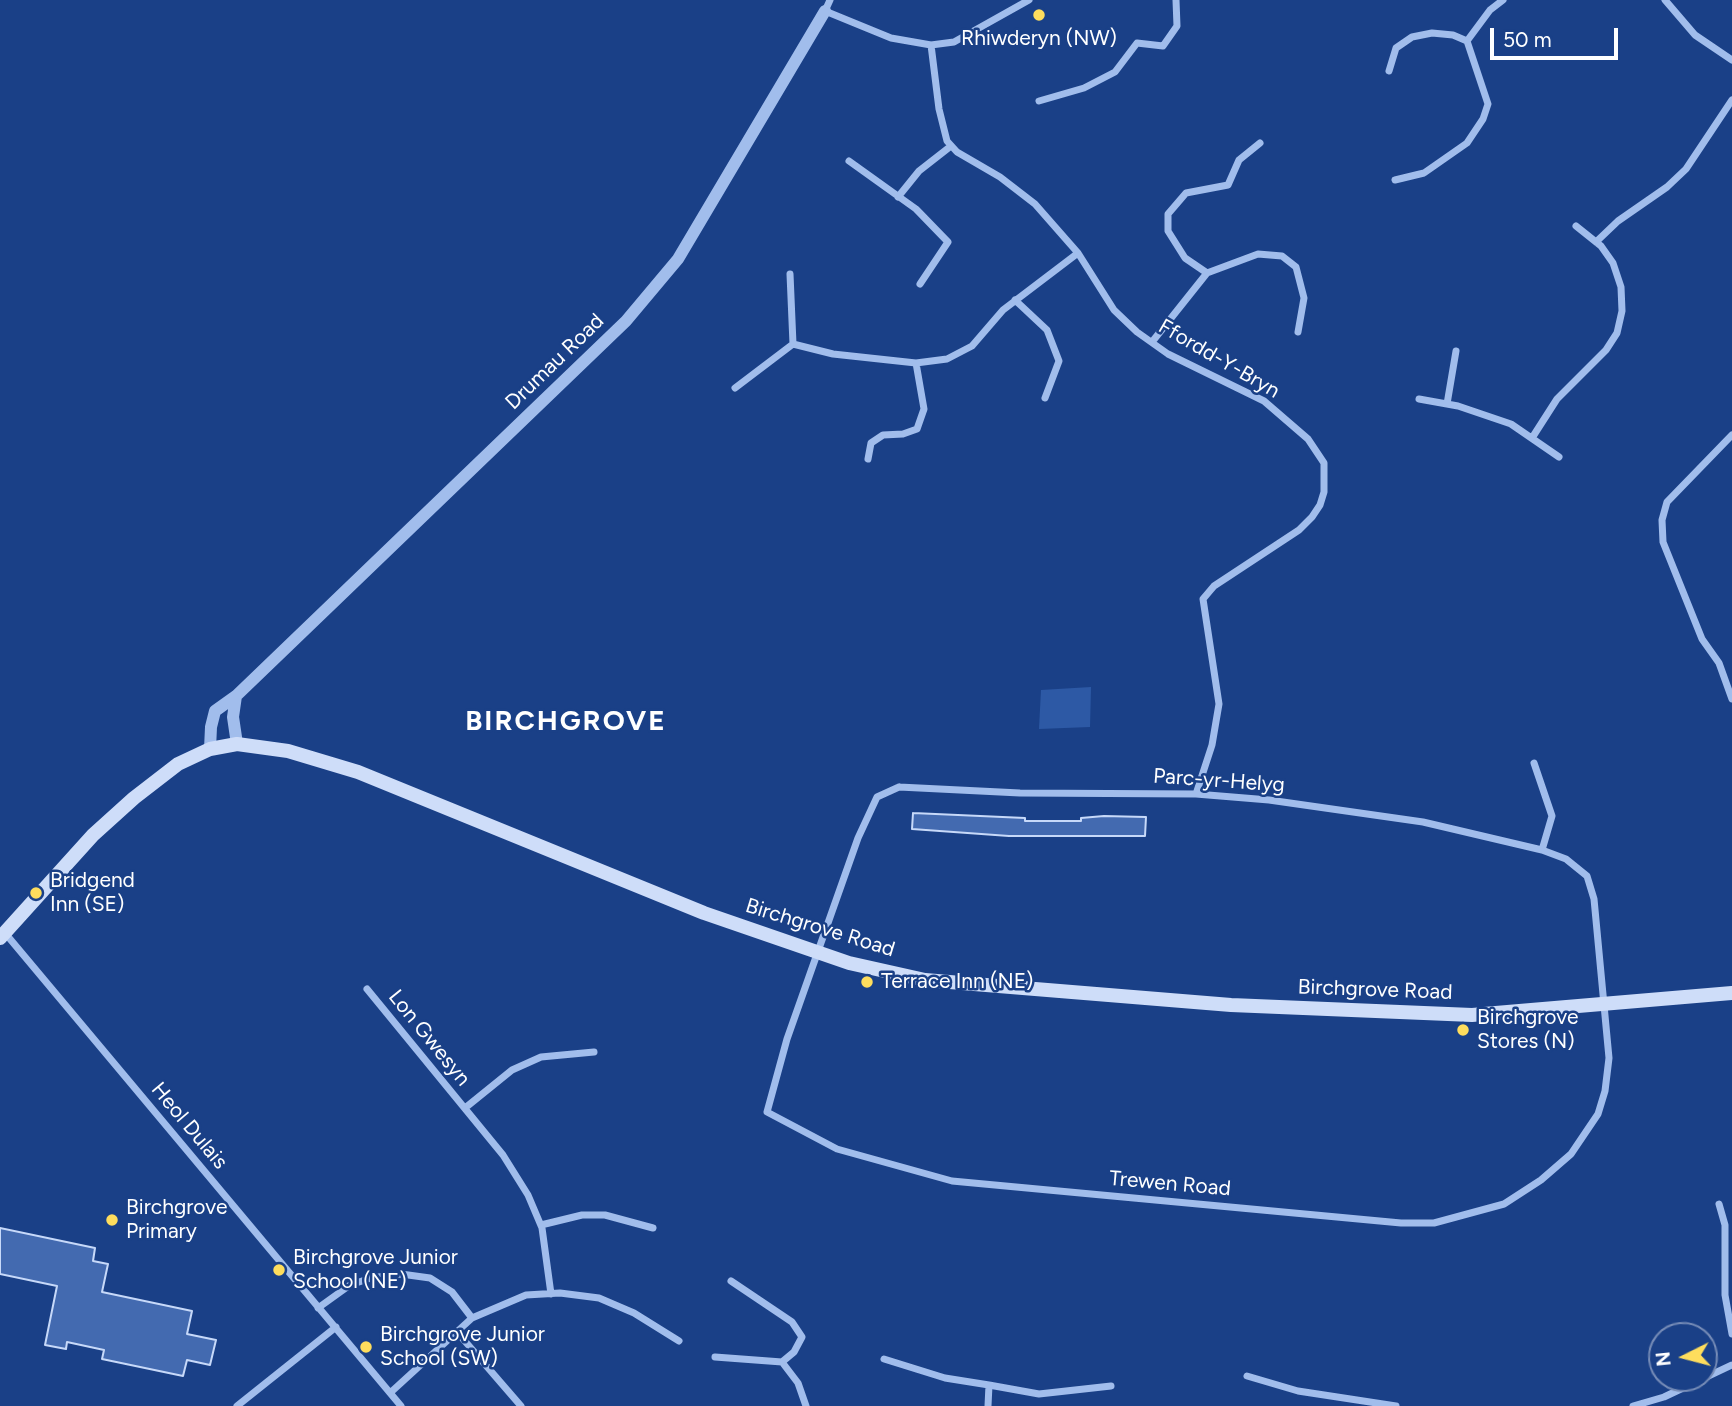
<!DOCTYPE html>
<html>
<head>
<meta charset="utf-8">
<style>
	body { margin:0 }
	#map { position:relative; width:1732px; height:1406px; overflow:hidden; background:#1a4087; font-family:Figtree,sans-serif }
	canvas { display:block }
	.north { position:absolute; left:1648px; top:1322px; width:70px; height:70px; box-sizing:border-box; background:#1a4087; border:2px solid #768cb7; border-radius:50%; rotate:264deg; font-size:19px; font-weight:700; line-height:28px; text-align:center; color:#fff }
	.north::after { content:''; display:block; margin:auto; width:24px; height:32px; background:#fedd5d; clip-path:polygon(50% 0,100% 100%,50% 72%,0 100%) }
	.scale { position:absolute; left:1490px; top:28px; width:128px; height:32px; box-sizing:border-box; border:4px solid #fff; border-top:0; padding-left:9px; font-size:21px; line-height:24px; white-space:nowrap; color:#fff; -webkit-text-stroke:5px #1a4087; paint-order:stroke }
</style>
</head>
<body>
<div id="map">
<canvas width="1732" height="1406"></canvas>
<div class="north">N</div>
<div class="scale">50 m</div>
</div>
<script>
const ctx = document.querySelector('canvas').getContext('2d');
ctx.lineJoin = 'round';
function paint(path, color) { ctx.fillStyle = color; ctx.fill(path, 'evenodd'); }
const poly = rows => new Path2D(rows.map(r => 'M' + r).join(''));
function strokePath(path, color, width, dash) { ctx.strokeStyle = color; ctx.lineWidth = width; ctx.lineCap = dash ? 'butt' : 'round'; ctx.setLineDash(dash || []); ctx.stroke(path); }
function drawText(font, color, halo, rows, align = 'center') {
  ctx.font = font + ' Figtree,sans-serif'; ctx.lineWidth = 5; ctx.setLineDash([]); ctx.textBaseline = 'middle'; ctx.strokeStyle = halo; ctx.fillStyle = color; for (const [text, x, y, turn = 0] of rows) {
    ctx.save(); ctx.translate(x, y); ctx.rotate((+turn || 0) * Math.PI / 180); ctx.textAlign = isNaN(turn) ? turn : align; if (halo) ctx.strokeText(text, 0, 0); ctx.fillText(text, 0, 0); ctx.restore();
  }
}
paint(poly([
	[1091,687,1090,727,1039,729,1041,690]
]), '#2d59a5');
const building = poly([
	[913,813,1025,818,1025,821,1081,821,1081,818,1104,816,1146,817,1145,836,1009,836,912,829,913,813],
	[0,1228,95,1248,93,1261,108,1264,102,1292,192,1311,187,1334,216,1340,210,1365,187,1360,183,1376,102,1359,104,1350,67,1342,66,1349,45,1345,57,1286,0,1274,0,1228]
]);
paint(building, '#436ab0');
strokePath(building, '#c7d9f9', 2);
strokePath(poly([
	[830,0,825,11,891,38,931,45,954,42,1029,0],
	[1665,0,1695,35,1732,60],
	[1467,41,1490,10,1503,0],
	[931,45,939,109,947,141,957,152,1000,177,1035,204,1078,253,1114,310,1137,332,1168,354,1264,401,1308,439,1324,463,1324,492,1320,505,1312,517,1299,530,1214,586,1203,599,1219,704,1212,745,1196,794],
	[1389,71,1396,48,1412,37,1432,33,1453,35,1467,41,1488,104,1483,119,1467,143,1424,173,1395,180],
	[1039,101,1084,88,1115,72,1137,43,1163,46,1177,26,1176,0],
	[849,161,916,209,948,242,920,284],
	[898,197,919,171,951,146],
	[1596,242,1618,221,1667,187,1686,169,1732,100],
	[1207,273,1185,258,1168,231,1168,214,1186,193,1228,185,1239,160,1260,143],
	[1015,300,1047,330,1059,361,1045,398],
	[1152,342,1207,273,1258,254,1282,256,1296,267,1304,298,1298,332],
	[793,344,833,354,916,363,947,359,972,346,1003,310,1078,253],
	[735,388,793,344,790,274],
	[1419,399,1458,406,1511,424,1559,457],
	[1447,404,1456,351],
	[1732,435,1667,502,1662,520,1663,542,1702,639,1719,663,1732,699],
	[1532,438,1557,399,1606,350,1617,333,1622,311,1621,287,1613,263,1601,246,1576,226],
	[868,459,871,443,883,435,903,434,917,429,924,409,916,363],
	[1534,763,1552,816,1542,850],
	[899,787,1020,793,1196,794,1269,800,1423,822,1542,850,1566,859,1587,876,1594,899,1609,1058,1605,1091,1598,1114,1571,1154,1541,1180,1504,1204,1434,1223,1401,1223,952,1181,837,1149,767,1112,787,1039,858,838,877,797,899,787],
	[5,933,401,1406],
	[367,989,503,1155,528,1195,542,1228,551,1294],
	[465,1108,512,1070,541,1057,594,1052],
	[1719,1204,1725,1225,1725,1295,1732,1334],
	[541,1225,582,1215,605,1215,653,1228],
	[731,1281,792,1322,802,1337,794,1352,782,1362],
	[318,1308,350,1285,371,1278,401,1274,430,1278,452,1292,472,1318],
	[457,1332,521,1406],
	[715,1357,782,1362,798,1383,806,1406],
	[884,1359,945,1378,989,1385,988,1406],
	[1247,1376,1298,1391,1396,1406],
	[989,1385,1039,1394,1111,1386],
	[390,1393,472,1318,526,1295,560,1293,599,1298,634,1313,679,1341],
	[237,1406,336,1327],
	[1633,1406,1664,1397,1732,1365]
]), '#a1bdec', 7);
strokePath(poly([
	[236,696,233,717,237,744],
	[210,749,211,727,215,711,236,696,626,321,678,259,825,11]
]), '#a1bdec', 12);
strokePath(poly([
	[0,938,93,835,134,798,178,764,210,749,237,744,288,751,358,772,704,913,849,963,925,980,1231,1005,1472,1015,1732,993]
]), '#ceddf9', 14);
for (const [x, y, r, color] of [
	[1039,15,7,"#fedd5d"],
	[36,893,7,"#fedd5d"],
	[867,982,7,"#fedd5d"],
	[1463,1030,7,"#fedd5d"],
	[112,1220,7,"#fedd5d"],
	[279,1270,7,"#fedd5d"],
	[366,1347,7,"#fedd5d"]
]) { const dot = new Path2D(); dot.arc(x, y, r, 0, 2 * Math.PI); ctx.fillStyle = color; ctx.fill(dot); strokePath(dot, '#1a4087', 2.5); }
drawText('21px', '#fff', '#1a4087', [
	["Rhiwderyn (NW)",1039,39,"center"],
	["Bridgend",50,881],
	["Inn (SE)",50,905],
	["Terrace Inn (NE)",881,982],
	["Birchgrove",1477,1018],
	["Stores (N)",1477,1042],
	["Birchgrove",126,1208],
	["Primary",126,1232],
	["Birchgrove Junior",293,1258],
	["School (NE)",293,1282],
	["Birchgrove Junior",380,1335],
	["School (SW)",380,1359]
], 'left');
drawText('21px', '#fff', '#1a4087', [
	["Ffordd-Y-Bryn",1219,359,30],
	["Drumau Road",555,362,-44],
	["Parc-yr-Helyg",1219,781,4],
	["Birchgrove Road",820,928,17],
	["Birchgrove Road",1375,990,2],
	["Lon Gwesyn",429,1038,51],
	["Heol Dulais",189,1126,50],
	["Trewen Road",1170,1184,5]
]);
ctx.letterSpacing = '2px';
drawText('bold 28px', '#fff', '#1a4087', [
	["BIRCHGROVE",566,722]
]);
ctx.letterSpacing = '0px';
</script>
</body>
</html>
